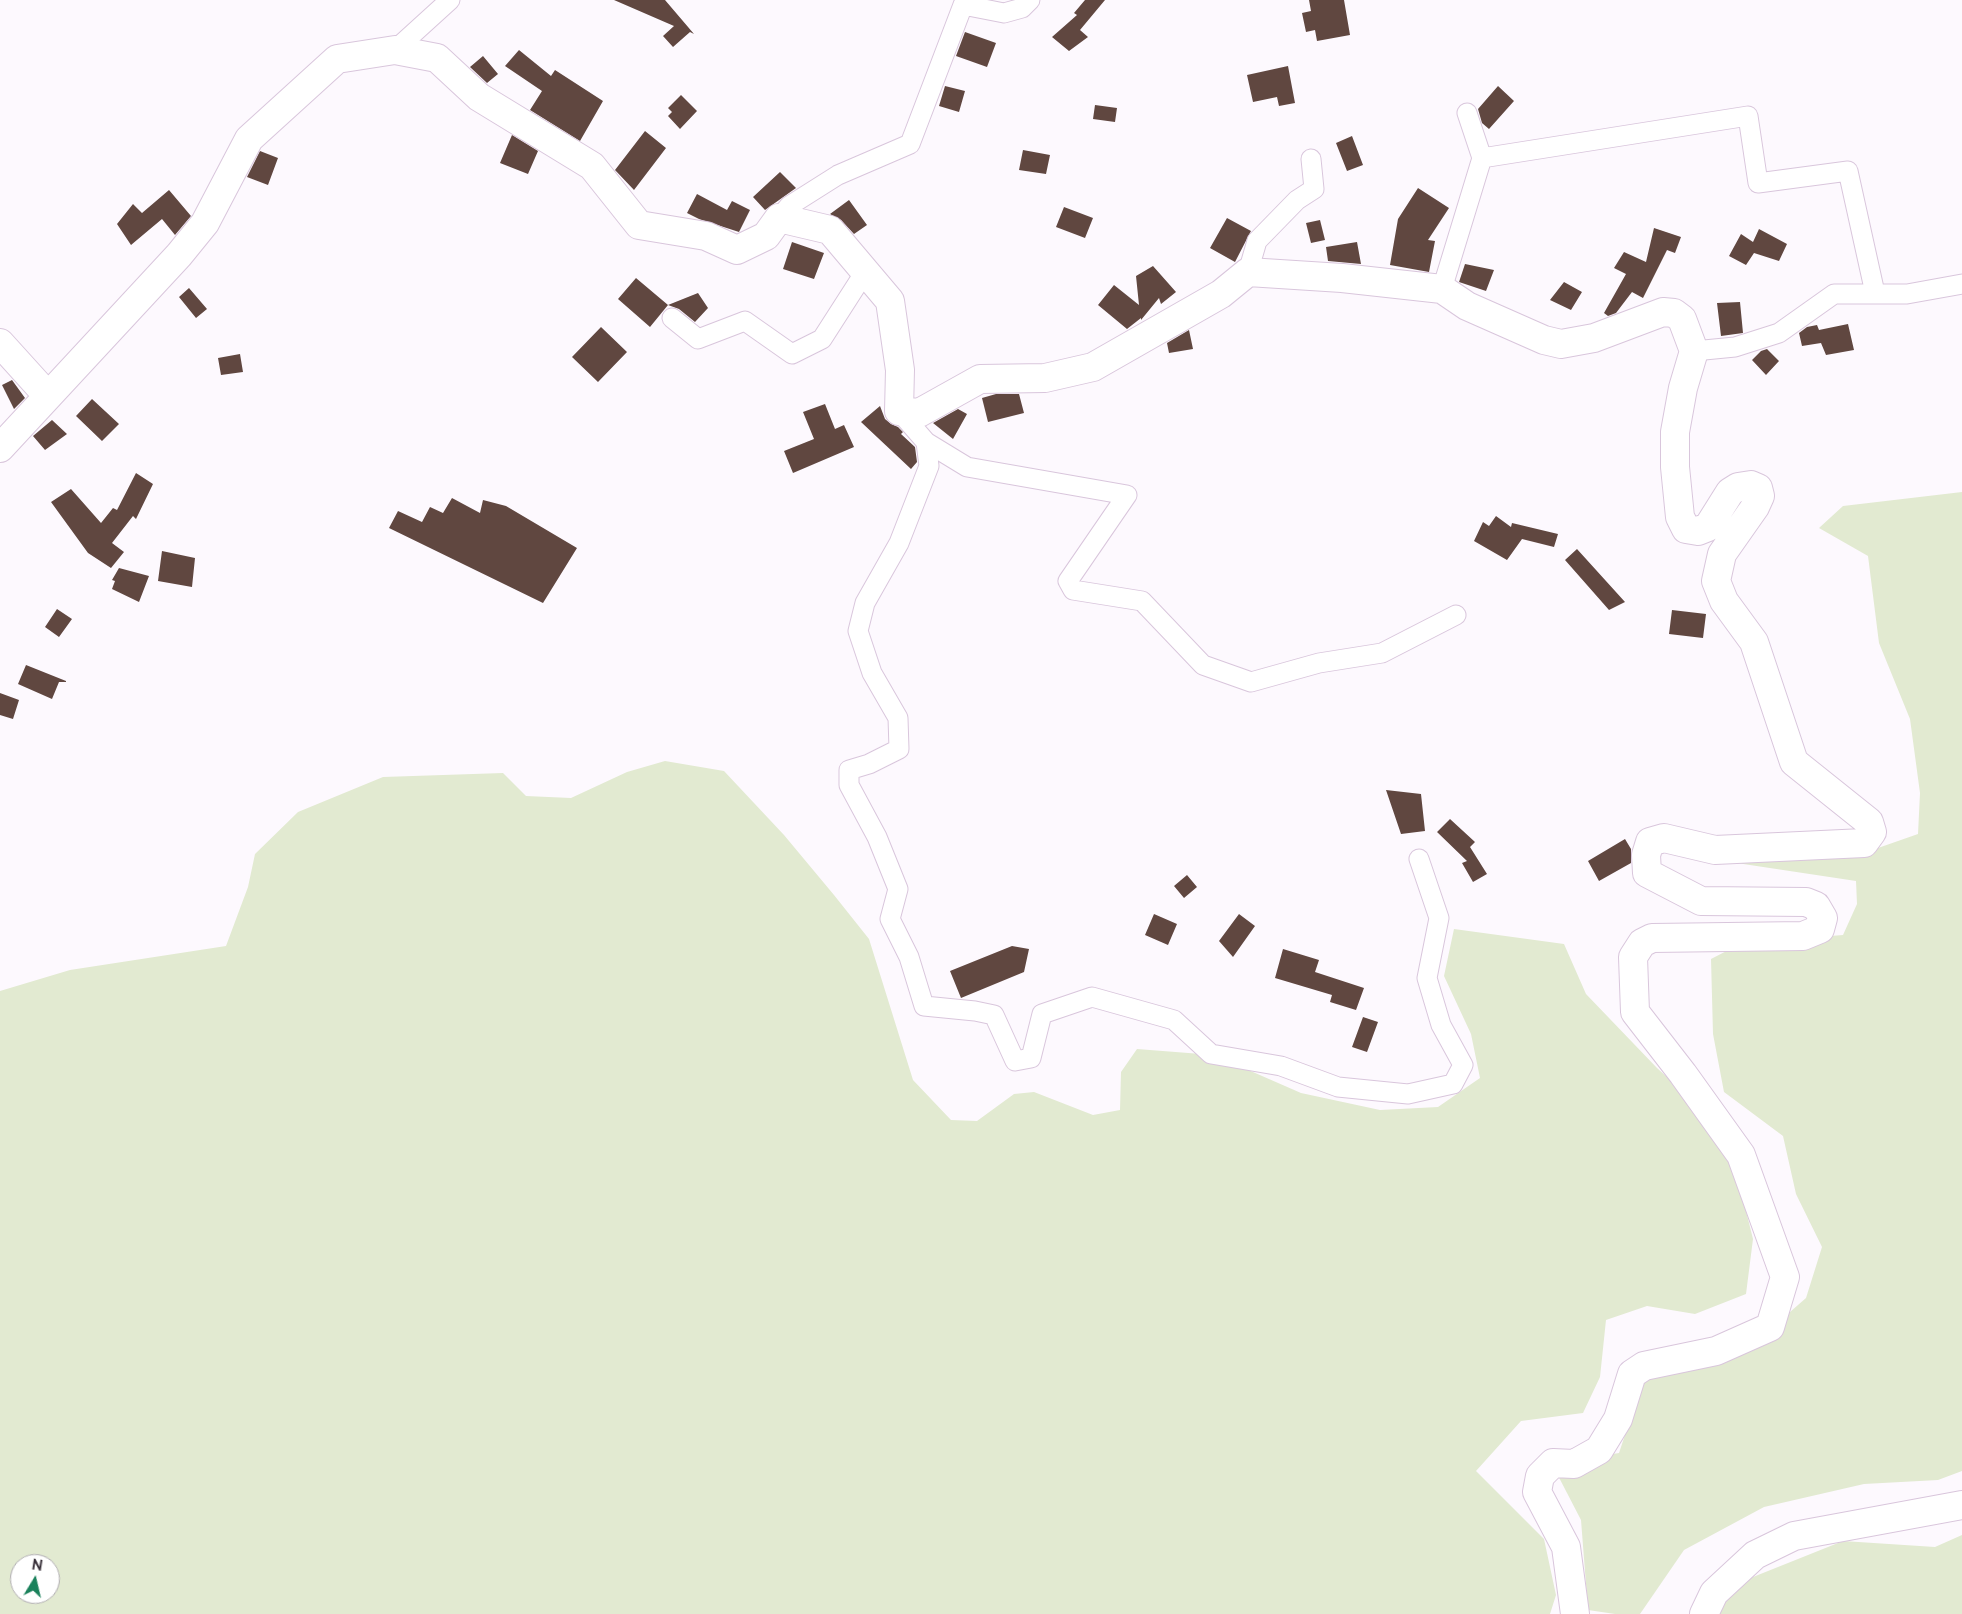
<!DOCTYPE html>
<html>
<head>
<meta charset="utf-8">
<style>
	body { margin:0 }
	#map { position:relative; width:1962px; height:1614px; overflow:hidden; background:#fdf9fe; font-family:Raleway,sans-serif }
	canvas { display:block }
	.north { position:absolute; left:10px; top:1554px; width:50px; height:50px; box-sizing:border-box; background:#fff; border:1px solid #afacb0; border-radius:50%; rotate:9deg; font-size:14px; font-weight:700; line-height:20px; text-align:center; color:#383039 }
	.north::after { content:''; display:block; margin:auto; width:18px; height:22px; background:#1a815b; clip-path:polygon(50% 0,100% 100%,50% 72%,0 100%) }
</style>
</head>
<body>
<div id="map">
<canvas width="1962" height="1614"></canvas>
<div class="north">N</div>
</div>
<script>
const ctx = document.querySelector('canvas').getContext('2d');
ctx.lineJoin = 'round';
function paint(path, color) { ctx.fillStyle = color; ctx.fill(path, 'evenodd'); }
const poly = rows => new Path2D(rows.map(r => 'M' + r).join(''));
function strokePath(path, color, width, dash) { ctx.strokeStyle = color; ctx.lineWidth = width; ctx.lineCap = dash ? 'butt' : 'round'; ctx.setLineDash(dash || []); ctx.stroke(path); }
paint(poly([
	[1962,492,1962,1471,1938,1480,1864,1484,1764,1507,1684,1550,1640,1614,1615,1614,1588,1610,1581,1520,1552,1464,1619,1453,1652,1354,1766,1333,1806,1298,1822,1247,1796,1194,1783,1136,1724,1092,1713,1034,1711,959,1742,943,1843,935,1857,904,1856,881,1730,862,1743,850,1878,848,1918,834,1920,793,1910,719,1879,643,1868,556,1819,528,1843,506],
	[665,761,724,771,784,835,834,895,869,939,913,1080,951,1120,977,1121,1014,1094,1034,1092,1093,1115,1120,1110,1121,1072,1137,1049,1214,1055,1301,1093,1380,1110,1438,1107,1480,1078,1471,1034,1444,976,1454,929,1564,944,1586,994,1657,1068,1726,1131,1753,1239,1746,1294,1695,1314,1647,1306,1606,1320,1600,1377,1583,1413,1521,1421,1476,1471,1544,1539,1556,1595,1550,1614,0,1614,0,991,70,970,226,946,248,887,255,854,298,812,383,777,503,773,526,796,571,798,627,772],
	[20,1564,50,1564,50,1594,20,1594],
	[1962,1535,1962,1614,1715,1614,1728,1587,1843,1541,1935,1547]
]), '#e2ead1');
paint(poly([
	[614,0,665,0,694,34,690,32,673,47,663,36,674,26],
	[1085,0,1105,0,1080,30,1088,37,1069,51,1052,37,1077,15,1074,13],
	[1309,0,1344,0,1350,35,1317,41,1315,30,1306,32,1302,13,1311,11],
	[965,32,996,43,987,67,956,56],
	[519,50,551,76,555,70,603,101,580,141,530,110,542,91,505,66],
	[483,56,498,74,487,83,470,67],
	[1288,66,1295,103,1279,106,1277,97,1253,102,1247,75],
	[945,86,965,91,959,112,939,106],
	[1498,86,1514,101,1489,129,1482,123,1478,109],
	[681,95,697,111,680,129,668,116,672,112,668,108],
	[1095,105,1117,108,1115,122,1093,119],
	[645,131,666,148,634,190,615,170],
	[512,135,538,151,528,174,500,163],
	[1352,136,1363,165,1347,171,1336,143],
	[1023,150,1050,155,1046,174,1019,170],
	[260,151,278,158,268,185,247,177],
	[780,172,796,188,765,210,753,197],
	[1418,188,1449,208,1428,240,1435,241,1429,272,1390,265,1398,219],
	[169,190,191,216,175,235,162,219,131,245,117,224,133,204,142,213],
	[697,194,727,210,732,201,750,210,739,232,699,219,687,213],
	[849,200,867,225,854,234,841,220,830,214],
	[1064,207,1093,218,1085,238,1056,227],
	[1227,218,1251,231,1235,262,1210,248],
	[1320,220,1325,240,1311,243,1306,223],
	[1654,228,1681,237,1675,253,1667,250,1643,298,1632,292,1616,313,1608,316,1604,313,1626,274,1614,268,1624,252,1646,262],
	[1759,229,1787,244,1779,261,1754,253,1746,265,1729,256,1741,234,1753,242],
	[792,242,824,253,814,279,783,269],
	[1357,242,1361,264,1328,261,1326,247],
	[1465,264,1494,270,1486,291,1459,282],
	[1153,266,1176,292,1161,304,1159,298,1141,320,1141,318,1127,329,1098,305,1114,285,1139,305,1136,276],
	[636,278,668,305,650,327,618,299],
	[1564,282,1582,292,1571,310,1550,300],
	[189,288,207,309,196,318,179,297],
	[698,293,708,308,695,322,679,309,668,305],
	[1740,302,1743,333,1721,336,1717,303],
	[1848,324,1854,350,1826,355,1821,343,1802,346,1799,333,1807,327,1817,325,1819,330],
	[601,327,627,352,598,382,572,357],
	[1189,330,1193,349,1169,353,1167,343],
	[1767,349,1779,361,1766,375,1752,360,1761,351],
	[240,354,243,372,221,375,218,358],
	[12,380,25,398,14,409,2,385],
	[996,394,1019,394,1024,413,988,422,982,398],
	[92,399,119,424,102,441,76,416],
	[825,404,835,429,844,425,854,447,793,473,784,451,814,439,803,412],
	[880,406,885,419,891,424,898,427,903,432,901,434,915,447,917,462,911,469,861,422],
	[958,409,967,414,953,439,933,423],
	[52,420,67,434,45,450,33,436],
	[136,473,153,484,136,519,133,516,112,543,124,552,111,568,88,553,51,502,71,489,101,523,113,508,117,510],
	[452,498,480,513,483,500,506,506,577,548,543,603,389,528,398,511,422,522,430,507,443,513],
	[1496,516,1511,527,1512,523,1558,534,1554,547,1522,539,1507,560,1474,541,1483,522,1489,526],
	[1577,549,1625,602,1609,610,1565,560],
	[162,551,195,558,192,587,158,581],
	[119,568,149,576,139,602,112,589,115,581,112,580],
	[57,609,72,619,59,637,45,627],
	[1672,610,1706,614,1703,638,1669,634],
	[26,665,66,681,66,682,59,682,52,699,18,684],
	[0,693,19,700,13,719,0,715],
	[1386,790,1421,794,1425,831,1401,834],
	[1450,819,1475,842,1470,847,1487,874,1473,882,1462,863,1467,861,1437,832],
	[1625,839,1631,849,1631,863,1599,881,1588,861],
	[1187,875,1197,887,1184,898,1174,886],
	[1154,914,1177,924,1168,945,1145,935],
	[1239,914,1255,926,1233,957,1219,941],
	[1012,946,1029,949,1024,972,961,998,950,971],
	[1283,949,1319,960,1315,972,1364,988,1356,1010,1330,1002,1332,995,1275,978],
	[1363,1017,1378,1022,1367,1052,1352,1047]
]), '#604740');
const street = poly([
	[395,50,450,0],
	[1482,158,1748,116,1758,183,1848,171,1875,293],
	[779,218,789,206,838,175,910,144,963,5,1004,13,1022,8,1030,0],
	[1248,272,1257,241,1297,200,1314,189,1311,159],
	[1442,289,1482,158,1467,113],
	[672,318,698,339,745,321,792,354,822,339,865,272],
	[1694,351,1735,347,1779,333,1834,294,1907,294,1962,284],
	[899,411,926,442,929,466,899,543,865,603,858,631,872,673,898,718,899,749,869,764,849,770,849,785,877,837,898,889,890,919,909,957,924,1006,975,1011,994,1015,1015,1061,1031,1058,1042,1014,1092,997,1174,1020,1211,1054,1281,1066,1338,1087,1408,1094,1453,1084,1463,1065,1441,1025,1427,978,1439,918,1419,859],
	[926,442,967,467,1127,495,1068,581,1073,590,1142,601,1203,665,1251,682,1319,663,1382,653,1456,615]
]);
const secondary = poly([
	[0,343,48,396],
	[0,448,179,255,205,223,249,139,337,59,395,50,437,58,479,97,592,166,639,225,706,236,737,250,766,236,779,218,830,230,890,301,900,370,899,411,919,413,980,379,1045,378,1093,367,1221,294,1248,272,1342,278,1442,289,1467,306,1544,340,1561,344,1594,338,1663,312,1674,313,1682,319,1694,351,1683,388,1675,432,1675,467,1680,517,1686,529,1698,531,1708,527,1730,492,1738,487,1751,485,1758,488,1760,496,1755,507,1722,554,1716,581,1724,601,1754,642,1794,762,1869,822,1872,832,1864,843,1715,850,1664,838,1650,842,1646,855,1647,873,1701,901,1806,902,1816,906,1823,918,1820,929,1803,936,1652,938,1642,943,1633,957,1635,1012,1683,1074,1741,1155,1785,1277,1770,1327,1716,1351,1644,1366,1632,1374,1618,1419,1599,1450,1574,1464,1553,1463,1540,1476,1537,1492,1566,1547,1575,1614],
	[1704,1614,1714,1593,1755,1555,1794,1536,1962,1505]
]);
strokePath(street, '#d9c6dc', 21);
strokePath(secondary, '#d9c6dc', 30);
strokePath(street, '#fff', 19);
strokePath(secondary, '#fff', 28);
</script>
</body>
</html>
